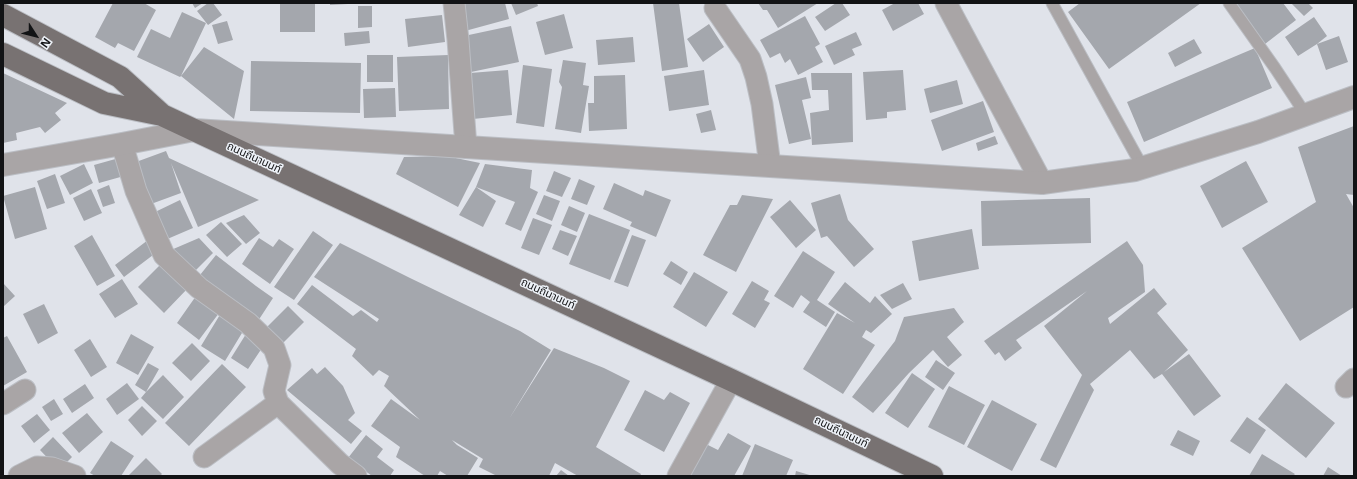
<!DOCTYPE html>
<html>
<head>
<meta charset="utf-8">
<style>
	body { margin:0 }
	#map { position:relative; width:1357px; height:479px; overflow:hidden; background:#e0e3ea; font-family:"Open Sans",sans-serif }
	canvas { display:block }
	.frame { position:absolute; inset:0; border:4px solid #121315; pointer-events:none }
	.north { position:absolute; left:16px; top:16px; width:40px; height:40px; -webkit-text-stroke:3px #edf1f7; paint-order:stroke; rotate:126deg; font-size:11px; font-weight:700; line-height:16px; text-align:center; color:#121315 }
	.north::after { content:''; display:block; margin:auto; width:14px; height:18px; background:#121315; clip-path:polygon(50% 0,100% 100%,50% 72%,0 100%) }
</style>
</head>
<body>
<div id="map">
<canvas width="1357" height="479"></canvas>
<div class="frame"></div>
<div class="north">N</div>
</div>
<script>
const ctx = document.querySelector('canvas').getContext('2d');
ctx.lineJoin = 'round';
function paint(path, color) { ctx.fillStyle = color; ctx.fill(path, 'evenodd'); }
const poly = rows => new Path2D(rows.map(r => 'M' + r).join(''));
function strokePath(path, color, width, dash) { ctx.strokeStyle = color; ctx.lineWidth = width; ctx.lineCap = dash ? 'butt' : 'round'; ctx.setLineDash(dash || []); ctx.stroke(path); }
function drawText(font, color, halo, rows, align = 'center') {
  ctx.font = font + ' "Open Sans","Noto Sans Thai",sans-serif'; ctx.lineWidth = 3; ctx.setLineDash([]); ctx.textBaseline = 'middle'; ctx.strokeStyle = halo; ctx.fillStyle = color; for (const [text, x, y, turn = 0] of rows) {
    ctx.save(); ctx.translate(x, y); ctx.rotate((+turn || 0) * Math.PI / 180); ctx.textAlign = isNaN(turn) ? turn : align; if (halo) ctx.strokeText(text, 0, 0); ctx.fillText(text, 0, 0); ctx.restore();
  }
}
paint(poly([
	[113,3,144,3,156,10,134,51,118,43,115,48,95,37],
	[192,3,203,3,195,8],
	[208,3,213,3,222,15,208,25,197,11],
	[280,3,315,3,315,32,280,32],
	[330,3,348,3,348,4,330,5],
	[458,3,505,3,509,19,465,31],
	[511,3,537,3,538,6,516,15],
	[653,3,679,3,688,67,662,71],
	[758,3,818,3,778,28,767,10,763,10],
	[836,3,842,3,850,15,825,31,815,17],
	[895,3,918,3,924,14,893,31,882,10],
	[1080,3,1201,3,1109,69,1068,12],
	[1233,3,1283,3,1296,20,1265,44],
	[1291,3,1308,3,1313,8,1304,16],
	[358,6,372,6,372,27,358,28],
	[182,12,206,23,181,76,204,47,244,71,234,119,181,76,180,77,137,57,151,29,170,38],
	[564,14,573,48,545,55,536,22],
	[442,15,445,42,408,47,405,19],
	[805,16,820,44,815,47,823,62,798,75,790,59,785,63,780,53,770,58,760,40],
	[1314,17,1327,36,1317,44,1339,36,1348,62,1326,70,1317,44,1298,56,1285,37],
	[227,21,233,40,218,44,212,25],
	[709,24,724,47,703,62,687,39],
	[511,26,519,62,471,72,464,36],
	[369,31,370,43,345,46,344,33],
	[856,32,862,45,852,49,855,55,834,65,825,46],
	[633,37,635,62,598,65,596,40],
	[1194,39,1202,53,1175,67,1168,53],
	[1255,48,1272,88,1144,142,1127,102],
	[367,55,393,55,393,82,367,82],
	[448,55,449,109,399,111,397,57],
	[563,60,586,63,583,85,589,86,581,133,555,129,562,87,559,82],
	[251,61,361,63,360,113,250,111],
	[523,65,552,69,544,127,516,123],
	[508,70,512,115,473,119,470,73],
	[704,70,709,105,669,111,664,76],
	[903,70,906,110,887,112,887,118,866,120,863,72],
	[3,73,67,103,55,113,61,120,45,133,40,127,16,133,17,140,3,143],
	[811,73,852,73,853,142,812,145,810,113,829,110,828,90,812,90],
	[625,75,627,129,589,131,588,103,594,103,594,76],
	[806,77,811,98,802,100,811,139,789,144,775,85],
	[957,80,963,104,930,113,924,89],
	[395,88,396,117,364,118,363,89],
	[983,101,994,132,942,151,931,120],
	[711,110,716,130,701,133,696,114],
	[1354,126,1354,195,1346,194,1354,208,1354,307,1300,341,1242,248,1316,202,1298,147],
	[995,136,998,144,978,151,976,143],
	[166,151,169,158,259,200,198,227,171,163,181,193,151,204,136,162],
	[446,156,480,163,458,207,396,174,404,157],
	[119,158,124,176,99,183,94,165],
	[1246,161,1268,202,1222,228,1200,186],
	[84,164,93,183,70,195,60,176],
	[485,164,532,170,530,188,538,192,521,231,505,224,515,202,476,187,496,201,483,227,459,215,476,187],
	[554,171,571,178,562,197,546,191],
	[55,174,65,203,47,209,37,181],
	[579,179,595,186,587,205,571,199],
	[614,183,643,196,645,190,671,200,656,237,630,226,632,222,603,209],
	[109,185,115,203,103,207,97,190],
	[35,187,47,229,15,239,3,196],
	[91,189,102,213,84,221,73,198],
	[840,194,848,220,874,249,854,267,827,236,821,238,811,203],
	[544,195,560,201,552,221,536,214],
	[742,195,773,199,736,272,703,255,730,205,737,205],
	[1090,198,1091,243,982,246,981,201],
	[180,200,193,228,165,240,153,213],
	[790,200,816,230,796,248,770,217],
	[569,206,585,213,577,232,561,225],
	[589,214,630,230,610,280,569,264],
	[244,215,260,233,246,244,226,223],
	[533,218,552,225,539,255,521,248],
	[221,222,242,244,227,257,206,235],
	[972,229,979,269,919,281,912,241],
	[560,230,577,236,568,256,552,249],
	[313,231,333,245,294,300,274,287],
	[92,235,115,276,97,286,74,246],
	[632,235,646,240,628,287,614,282],
	[199,238,213,253,192,274,171,250],
	[259,238,273,247,279,239,294,249,270,284,242,264],
	[148,240,157,252,124,277,115,265],
	[1127,241,1143,265,1145,292,1108,318,1110,324,1154,288,1167,304,1157,313,1188,350,1164,372,1189,354,1221,396,1194,416,1162,374,1154,379,1130,350,1090,384,1094,390,1056,468,1040,460,1082,375,1044,326,1087,291,1016,340,1022,348,1005,361,999,352,995,355,984,341],
	[340,243,410,278,520,331,551,350,509,419,554,348,604,368,630,381,596,447,641,474,640,476,578,476,555,463,549,476,497,476,479,467,483,459,452,440,457,445,478,458,467,476,448,476,440,471,437,476,425,476,396,457,400,447,371,426,391,399,420,420,384,386,389,376,379,370,373,376,352,356,356,349,297,304,312,285,353,316,361,310,377,322,379,319,314,277],
	[803,251,835,272,817,300,835,312,826,327,803,312,810,302,801,295,793,308,774,296],
	[216,255,256,286,273,298,256,324,196,280],
	[671,261,688,272,681,285,663,274],
	[163,262,189,287,164,313,138,287],
	[694,272,728,292,706,327,673,307],
	[122,279,138,304,115,318,99,294],
	[752,281,769,291,764,300,770,303,755,328,732,314],
	[845,282,870,303,875,296,892,314,871,333,866,330,862,337,875,345,843,394,803,369,837,313,855,323,828,304],
	[3,283,15,296,3,307],
	[903,283,912,299,892,309,880,295],
	[196,296,219,313,199,340,177,323],
	[44,304,58,333,38,344,23,314],
	[288,306,304,322,283,343,267,327],
	[954,308,964,322,947,337,962,355,948,367,933,350,909,373,873,413,852,397,895,341,904,317],
	[221,313,245,328,225,361,201,346],
	[131,334,154,347,138,375,116,363],
	[246,334,264,345,248,369,231,358],
	[7,336,27,372,3,386,3,338],
	[90,339,107,367,91,377,74,350],
	[192,343,210,361,191,381,172,363],
	[936,360,955,373,943,390,925,377],
	[148,363,159,369,146,392,163,375,184,397,163,419,141,398,146,392,135,385],
	[222,364,246,387,189,446,165,423],
	[325,367,343,386,355,413,348,420,362,431,351,444,287,390,312,368,317,374],
	[912,373,935,389,908,428,885,413],
	[127,383,139,399,117,415,106,399],
	[1286,383,1335,423,1306,458,1258,419],
	[85,384,94,398,72,413,63,399],
	[949,386,985,405,964,445,928,427],
	[645,390,664,400,670,392,690,403,664,452,624,430],
	[54,399,63,414,51,421,42,407],
	[992,400,1037,424,1012,471,967,447],
	[142,406,157,421,142,436,128,420],
	[87,413,103,432,79,453,62,433],
	[37,414,50,430,34,443,21,426],
	[1247,417,1266,430,1250,454,1230,441],
	[1178,430,1200,441,1193,456,1170,445],
	[728,433,751,446,734,476,688,476,706,444,718,450],
	[366,435,383,449,377,457,394,470,390,476,372,476,348,458],
	[53,437,72,457,59,470,40,450],
	[111,441,134,456,121,476,95,476,90,473],
	[755,444,793,460,786,476,742,476],
	[1262,454,1295,474,1293,476,1249,476],
	[146,458,162,474,160,476,128,476],
	[1328,467,1342,476,1323,476],
	[561,470,569,476,556,476],
	[796,471,813,476,795,476]
]), '#a4a7ad');
const service = poly([
	[1052,3,1143,168],
	[1229,3,1275,68,1306,115]
]);
const minor = poly([
	[454,3,458,40,466,147],
	[946,3,1042,183],
	[715,8,750,59,756,77,762,104,770,166],
	[122,144,136,191,164,255,199,288,248,323,274,348,280,365,274,391,278,403],
	[1346,387,1354,379],
	[3,404,25,390],
	[204,457,278,403,340,464,356,476],
	[19,476,37,467,52,468,75,476],
	[678,476,731,380]
]);
const tertiary = poly([
	[3,165,122,144,194,130,1042,183,1135,170,1258,132,1354,97]
]);
const primary = poly([
	[3,15,120,77,162,115],
	[3,54,104,103,162,115,194,130,731,380,932,476]
]);
strokePath(service, '#bbbec4', 13);
strokePath(minor, '#bbbec4', 23);
strokePath(tertiary, '#bbbec4', 24);
strokePath(primary, '#bbbec4', 24);
strokePath(service, '#a9a5a6', 11);
strokePath(minor, '#a9a5a6', 21);
strokePath(tertiary, '#a9a5a6', 22);
strokePath(primary, '#787272', 22);
drawText('11px', '#121315', '#edf1f7', [
	["ถนนถีนานนท์",254,158,25],
	["ถนนถีนานนท์",548,294,25],
	["ถนนถีนานนท์",841,432,26]
]);
</script>
</body>
</html>
